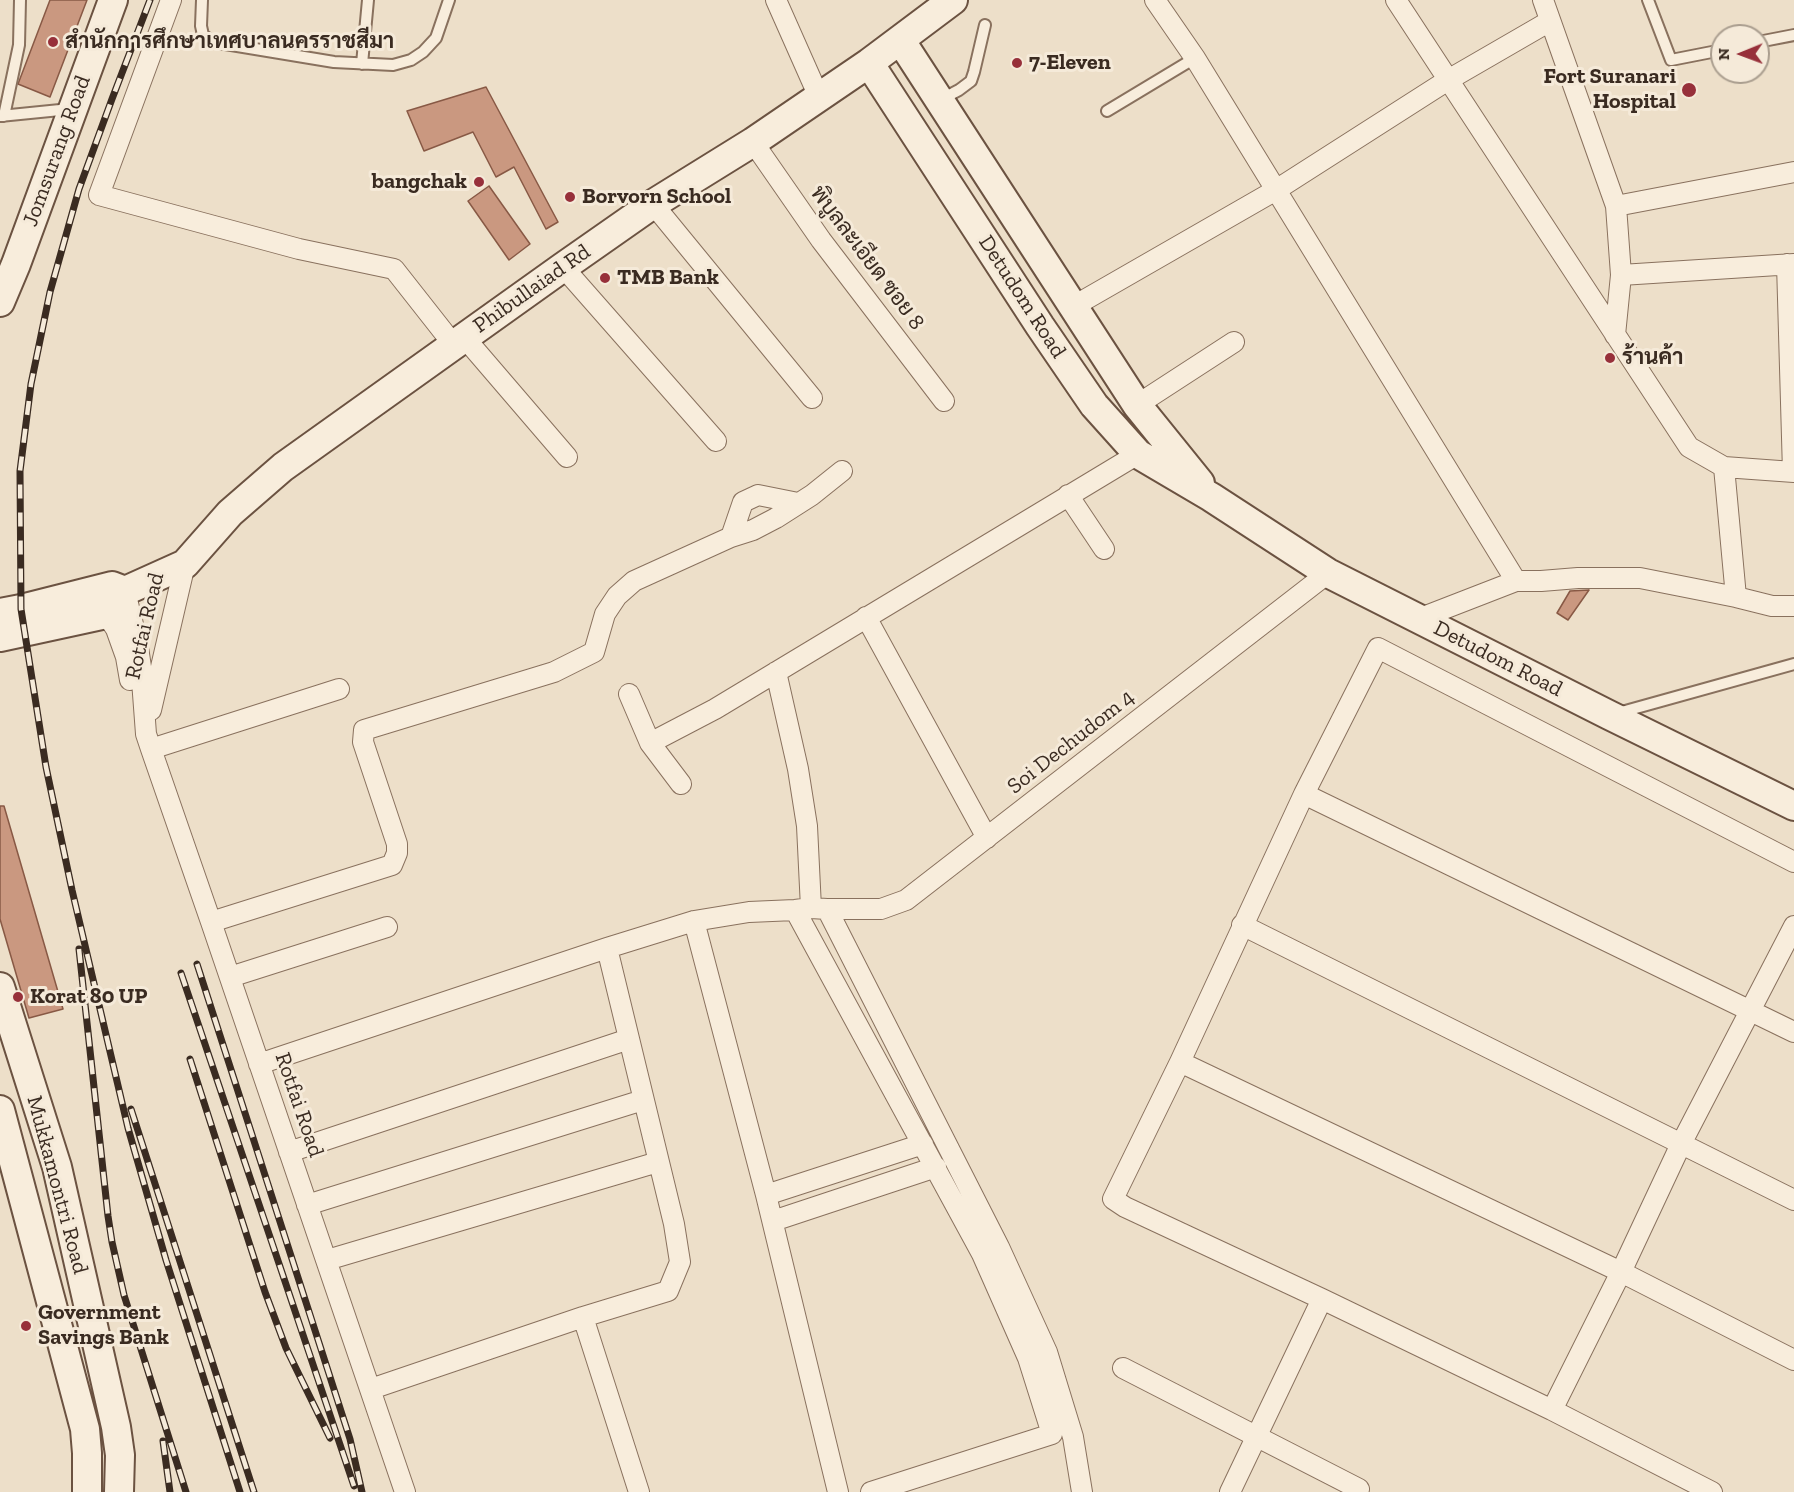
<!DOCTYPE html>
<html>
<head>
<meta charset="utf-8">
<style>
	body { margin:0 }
	#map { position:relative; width:1794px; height:1492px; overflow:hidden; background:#eddfc9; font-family:"Zilla Slab",serif }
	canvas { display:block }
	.north { position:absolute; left:1710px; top:24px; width:60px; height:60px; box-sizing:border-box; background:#f5ead9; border:2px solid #aa9e8f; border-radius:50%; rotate:269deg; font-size:16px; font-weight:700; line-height:24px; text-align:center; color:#3a2b21 }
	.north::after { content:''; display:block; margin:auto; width:21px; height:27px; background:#97303a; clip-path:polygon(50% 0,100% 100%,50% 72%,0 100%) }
</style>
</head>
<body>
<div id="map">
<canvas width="1794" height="1492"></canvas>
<div class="north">N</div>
</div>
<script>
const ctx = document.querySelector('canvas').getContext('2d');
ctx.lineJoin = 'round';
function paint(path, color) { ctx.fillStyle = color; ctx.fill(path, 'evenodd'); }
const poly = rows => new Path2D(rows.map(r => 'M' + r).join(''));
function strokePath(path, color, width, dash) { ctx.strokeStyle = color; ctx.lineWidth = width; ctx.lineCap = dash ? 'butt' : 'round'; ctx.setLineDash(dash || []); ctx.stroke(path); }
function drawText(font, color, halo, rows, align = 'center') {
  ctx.font = font + ' "Zilla Slab",Sarabun,serif'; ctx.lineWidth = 6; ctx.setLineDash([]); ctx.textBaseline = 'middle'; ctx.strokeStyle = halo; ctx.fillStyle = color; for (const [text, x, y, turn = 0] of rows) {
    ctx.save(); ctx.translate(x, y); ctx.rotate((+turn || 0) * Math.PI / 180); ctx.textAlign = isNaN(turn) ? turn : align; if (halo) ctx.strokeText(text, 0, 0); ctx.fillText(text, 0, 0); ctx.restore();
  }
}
const building = poly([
	[50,0,87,0,50,97,18,84,50,0],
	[486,87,558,222,546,229,514,167,496,177,473,132,424,151,407,111,486,87],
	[489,186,530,244,509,260,468,201,489,186],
	[1589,590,1568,620,1557,613,1570,591,1589,590],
	[0,806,4,806,63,1009,29,1018,0,919,0,806]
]);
paint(building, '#ca9880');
strokePath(building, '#885945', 1.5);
const lane = poly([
	[202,0,201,26,203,35,213,42,334,62,393,65,411,60,423,52,436,38,449,0],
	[1648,0,1671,60,1722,50],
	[1758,42,1794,35],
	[362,64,368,0],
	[940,100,959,90,971,81,974,72,985,25],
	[1107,111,1195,58],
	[0,116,70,109],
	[4,116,19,45,20,0],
	[1618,713,1794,664]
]);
const street = poly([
	[171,0,99,195,299,249,394,269,453,344],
	[776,0,819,97],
	[1155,0,1195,58,1516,581],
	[1396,0,1689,447,1724,467,1736,597],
	[1543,0,1616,206,1621,275,1615,335],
	[753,142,821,240,944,401],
	[653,204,812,398],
	[1616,206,1794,172],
	[1787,264,1793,472],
	[563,267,716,441],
	[1621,275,1794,264],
	[1074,306,1276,190,1448,80,1550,21],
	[464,337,567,457],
	[1137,405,1234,342],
	[1724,467,1794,472],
	[1068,495,1104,549],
	[731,537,743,502,758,495,798,503],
	[125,591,137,641,141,667,146,734,151,749,211,922,405,1492],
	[106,614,116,629,126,657,130,680],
	[866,617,987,838],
	[1418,619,1516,581,1541,581,1578,578,1640,578,1736,597,1772,606,1794,606],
	[776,672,798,769,807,826,811,908],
	[629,694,650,743,681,784],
	[151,710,185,564],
	[650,743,715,709,1138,454],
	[151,749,339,689],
	[1304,794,1794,1032],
	[827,909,881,909,906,900,1328,573],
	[795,910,982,1254,1028,1358,1052,1434,871,1492],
	[694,921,766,1195,838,1492],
	[211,922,392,865,397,853,397,844,363,742,364,730,554,672,594,652,605,614,617,596,634,581,731,537,753,530,776,518,812,495,842,471],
	[1242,925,1794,1200],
	[230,977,387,927],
	[1180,1062,1621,1272,1794,1360],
	[259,1064,607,948,694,921,749,912,795,910,811,908,827,909,999,1247,1047,1352,1073,1437,1082,1492],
	[289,1152,629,1039],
	[766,1195,923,1144],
	[307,1205,643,1100],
	[773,1221,936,1167],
	[327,1260,658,1162],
	[583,1317,639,1492],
	[1123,1368,1359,1489],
	[371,1389,583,1317,668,1291,680,1262,674,1224,607,948],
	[1552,1410,1621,1272,1681,1144,1794,926],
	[1230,1492,1322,1299],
	[1712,1492,1552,1410,1322,1299,1125,1207,1113,1199,1180,1062,1304,794,1378,648,1794,862]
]);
const secondary = poly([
	[901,41,1137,405,1200,483],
	[869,63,1040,326,1094,405,1138,454,1211,497,1328,573,1609,715,1794,806],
	[0,302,16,264,113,0],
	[0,613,21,609,112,586,125,591],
	[0,637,106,614,116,607,125,591,185,564,230,513,283,467,563,267,653,204,753,142,869,63,953,0],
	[0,987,57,1167,116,1427,120,1455,119,1492],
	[0,1110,85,1429,87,1453,87,1492]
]);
strokePath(lane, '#89715e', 14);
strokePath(street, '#89715e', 22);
strokePath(secondary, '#6b5241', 32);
strokePath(lane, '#f8eddc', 10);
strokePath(street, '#f8eddc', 20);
strokePath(secondary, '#f8eddc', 28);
const rail = poly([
	[150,0,112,99,79,189,50,292,31,384,20,471,21,609,46,767,72,890,128,1128,166,1260,240,1492],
	[79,949,108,1216,112,1242,124,1295,186,1492],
	[197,964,350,1439,362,1492],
	[181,973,354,1486],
	[190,1059,265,1292,286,1348,330,1438],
	[131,1109,254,1492],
	[163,1441,170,1492]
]);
strokePath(rail, '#3a2b21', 7);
strokePath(rail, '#f5ead9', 4.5, [14]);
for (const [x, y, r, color] of [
	[53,42,6,"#97303a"],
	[1017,63,6,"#97303a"],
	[1689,90,8,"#97303a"],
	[479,182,6,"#97303a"],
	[570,197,6,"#97303a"],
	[605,278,6,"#97303a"],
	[1610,358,6,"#97303a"],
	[18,997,6,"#97303a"],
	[26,1326,6,"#97303a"]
]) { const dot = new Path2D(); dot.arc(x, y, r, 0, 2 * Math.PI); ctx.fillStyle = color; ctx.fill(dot); strokePath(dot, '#f5ead9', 2); }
drawText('bold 22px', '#3a2b21', '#f5ead9', [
	["สำนักการศึกษาเทศบาลนครราชสีมา",65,42],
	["7-Eleven",1029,63],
	["Fort Suranari",1676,77,"right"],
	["Hospital",1676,102,"right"],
	["bangchak",467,182,"right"],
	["Borvorn School",582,197],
	["TMB Bank",617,278],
	["ร้านค้า",1622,358],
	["Korat 80 UP",30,997],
	["Government",38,1313],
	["Savings Bank",38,1338]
], 'left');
drawText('22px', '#3a2b21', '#f5ead9', [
	["Jomsurang Road",57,151,-70],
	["พิบูลละเอียด ซอย 8",867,258,53],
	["Phibullaiad Rd",532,289,-35],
	["Detudom Road",1022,297,57],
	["Rotfai Road",145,626,-77],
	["Detudom Road",1498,659,27],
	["Soi Dechudom 4",1071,742,-38],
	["Rotfai Road",299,1105,71],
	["Mukkamontri Road",57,1185,75]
]);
</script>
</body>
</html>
